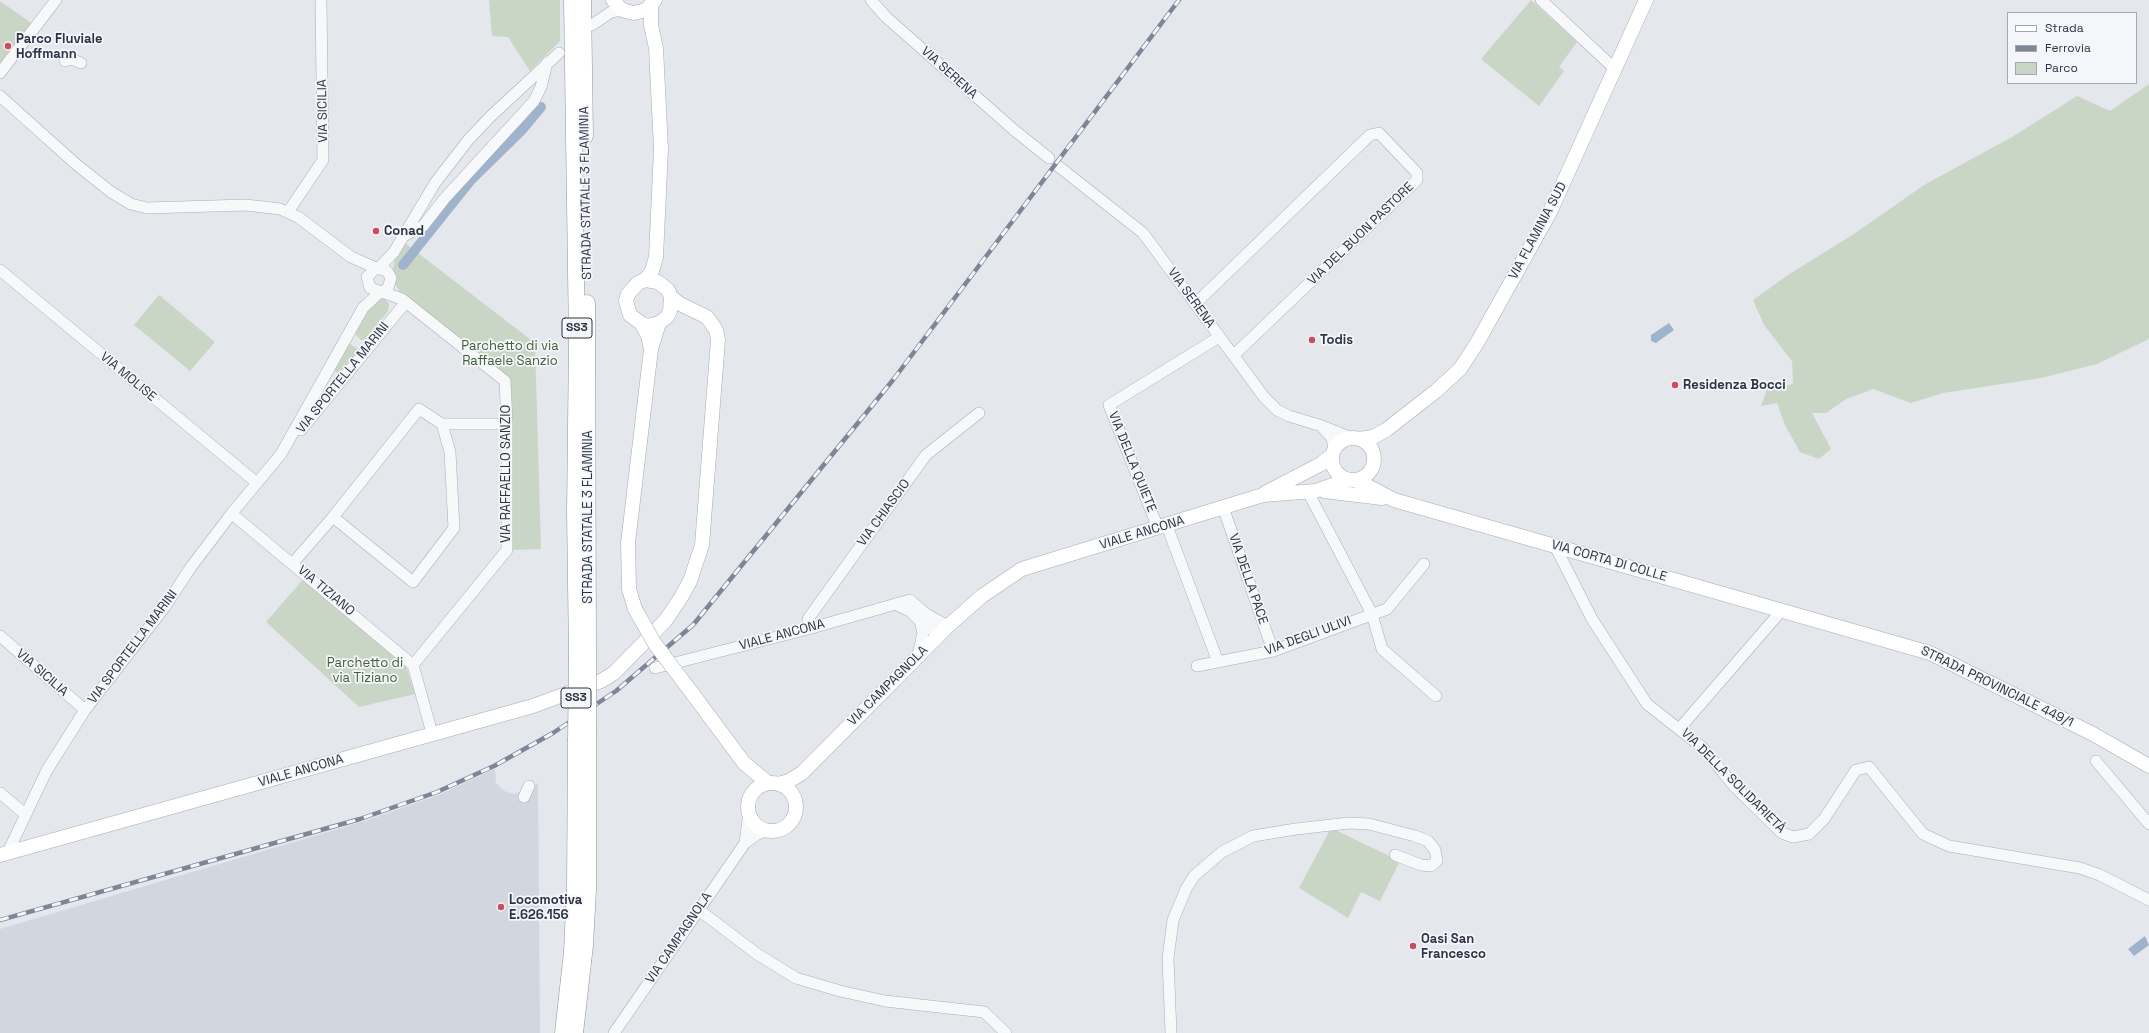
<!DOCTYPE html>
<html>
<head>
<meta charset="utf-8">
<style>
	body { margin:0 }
	#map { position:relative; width:2149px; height:1033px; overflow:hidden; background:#e4e7ec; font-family:"Space Grotesk",sans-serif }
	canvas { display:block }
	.legend { position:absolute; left:2007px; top:12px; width:130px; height:72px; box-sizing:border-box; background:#f4f6f9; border:1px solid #a4a8b1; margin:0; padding:5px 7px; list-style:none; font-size:12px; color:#2b3445 }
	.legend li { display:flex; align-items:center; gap:8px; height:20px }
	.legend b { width:20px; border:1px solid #a4a8b1 }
</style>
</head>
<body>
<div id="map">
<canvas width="2149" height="1033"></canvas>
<ul class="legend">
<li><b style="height:5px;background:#fff"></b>Strada</li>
<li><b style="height:5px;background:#7d8696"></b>Ferrovia</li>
<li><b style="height:11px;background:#c9d6c5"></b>Parco</li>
</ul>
</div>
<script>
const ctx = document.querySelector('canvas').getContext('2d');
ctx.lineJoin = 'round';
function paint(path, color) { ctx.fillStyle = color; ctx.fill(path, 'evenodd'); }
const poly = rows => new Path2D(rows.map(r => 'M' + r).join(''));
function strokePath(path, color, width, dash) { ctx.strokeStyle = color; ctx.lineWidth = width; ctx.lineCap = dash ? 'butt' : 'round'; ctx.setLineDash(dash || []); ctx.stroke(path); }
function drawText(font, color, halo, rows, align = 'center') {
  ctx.font = font + ' "Space Grotesk",sans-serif'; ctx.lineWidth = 3.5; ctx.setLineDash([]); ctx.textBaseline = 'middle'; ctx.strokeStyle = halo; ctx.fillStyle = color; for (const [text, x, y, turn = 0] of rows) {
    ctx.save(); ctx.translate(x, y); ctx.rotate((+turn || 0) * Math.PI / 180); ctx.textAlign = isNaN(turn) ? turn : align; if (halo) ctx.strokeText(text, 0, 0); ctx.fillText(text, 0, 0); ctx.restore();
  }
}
paint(poly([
	[495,769,496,783,504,791,515,794,538,783,540,1033,0,1033,0,929,368,820,441,794]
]), '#d2d6de');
paint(poly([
	[489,0,560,0,560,41,530,71,508,37,492,36],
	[1531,0,1577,42,1559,67,1564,71,1539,106,1481,59],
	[0,1,34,25,0,67],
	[2149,84,2149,339,2097,364,2041,378,1943,393,1911,403,1873,389,1846,399,1826,413,1812,413,1831,449,1819,459,1800,452,1785,425,1777,403,1761,406,1767,389,1793,384,1792,361,1764,325,1753,300,1788,275,1854,234,1924,185,2012,137,2077,96,2110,111],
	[405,243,535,343,541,549,508,550,507,381,404,299,394,282,393,270,395,258],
	[159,295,215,342,190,371,134,325],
	[378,297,385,299,389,304,388,311,367,339,361,340,356,335,356,330,373,300],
	[349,343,359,350,340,372,336,372,334,368],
	[306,576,406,666,415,694,359,707,266,622],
	[1331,828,1400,861,1380,901,1361,892,1348,918,1299,888]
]), '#c9d6c5');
paint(poly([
	[1669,323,1674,330,1656,343,1651,341,1651,335],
	[2145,936,2149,945,2134,956,2128,949]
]), '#9fb4cc');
strokePath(poly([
	[403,265,471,180,521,131,541,107]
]), '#9fb4cc', 10);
const minor = poly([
	[871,0,886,17,1014,130,1049,158],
	[1541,0,1615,69],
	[592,25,611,12,622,10],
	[65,61,71,59,81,63],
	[0,73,56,0],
	[0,96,77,165,111,192,131,204,147,208,246,205,280,209,298,217,351,257,376,268],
	[1058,166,1143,233,1264,397,1277,410,1289,416,1322,426,1352,438],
	[288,212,323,160,321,0],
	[404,236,423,226,445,198,534,101,541,87,547,63],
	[379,268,394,252,435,183,469,139,492,115,559,53],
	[0,270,257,483],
	[382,292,388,288,391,278,387,271,376,268,367,277,370,288,402,299,505,381,507,424,507,550,413,665,432,733],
	[1195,304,1370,135,1379,133,1417,173,1417,180,1234,355],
	[442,424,507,424],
	[1323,428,1332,438,1334,449],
	[301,430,406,302],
	[1308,492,1372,614,1382,649,1436,696],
	[1223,507,1273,651],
	[237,518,413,665],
	[1167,526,1218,662],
	[1158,528,1109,405,1219,337],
	[1555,546,1592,619,1647,704,1703,748,1734,786,1782,833,1793,837,1809,834,1824,819,1856,770,1869,767,1923,834,1949,846,2080,868,2100,875,2149,900],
	[293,563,333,517,419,409,442,424,450,452,454,528,413,582,333,517],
	[895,604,910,611,924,625,939,634],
	[808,629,808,619,926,455,979,413],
	[0,636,85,710],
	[918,656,923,633,920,621],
	[1197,666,1273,651,1387,609,1424,564],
	[655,668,808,629,910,600,926,614,948,626],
	[1680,728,1782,610],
	[2096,761,2149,824],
	[0,793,25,814],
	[524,797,529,786],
	[745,843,749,813],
	[7,854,47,770,85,710,164,608,191,567,232,513,281,454,363,308,380,292],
	[699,910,757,954,796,978,840,991,885,1001,984,1012,1006,1033],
	[614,1033,745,843,756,835,768,830],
	[1171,1033,1168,959,1173,920,1186,889,1194,876,1222,852,1253,836,1296,829,1349,823,1369,824,1415,836,1428,841,1435,850,1437,861,1431,866,1421,865,1395,855]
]);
const major = poly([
	[613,0,622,10,634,13,646,10,655,0],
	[645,280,652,271,656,257,661,149,656,48,651,25,651,6],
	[642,324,648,326,659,323,667,317,670,311,671,297,668,290,658,282,645,280,638,283,628,294,626,301,630,315,642,324,648,336,651,349],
	'1332 459a21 21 0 1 1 42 0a21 21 0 1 1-42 0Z',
	[1359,439,1373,437,1386,430,1436,391,1460,369,1477,343,1550,212,1646,0],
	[1356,480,1394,500,1930,653,2093,734,2149,766],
	[1324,491,1382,498],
	[1265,493,1321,464,1332,455],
	[635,609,629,589,628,543,651,349,659,323],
	[692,693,744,763,768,783],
	'748 807a24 24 0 1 1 48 0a24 24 0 1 1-48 0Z',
	[778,784,789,781,802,773,948,626,982,596,1022,569,1263,495,1315,491,1347,480],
	[0,855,533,706,601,681,614,673,665,621,680,599,690,581,702,545,718,340,716,330,707,317,680,304,671,297]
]);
const highway = poly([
	[572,0,577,340,575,512,577,656],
	[583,0,585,136],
	[587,303,588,655],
	[563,1033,572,952,575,886,576,741],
	[575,1033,585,945,588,890,588,735]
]);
strokePath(minor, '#a9aeb7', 12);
strokePath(major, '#a3abb8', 15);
strokePath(highway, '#8b94a3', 17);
strokePath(minor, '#f7f8fa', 11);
strokePath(major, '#fff', 14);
strokePath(highway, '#fff', 16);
const rail = poly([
	[0,920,360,819,437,792,494,766,553,733,616,691,693,625,893,380,1179,0]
]);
strokePath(rail, '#7d8696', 4.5);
strokePath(rail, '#f4f6f9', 3, [9]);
const majorBridge = poly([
	[635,609,655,644,692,693]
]);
const highwayBridge = poly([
	[588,735,588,655],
	[576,741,577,656]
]);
strokePath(majorBridge, '#a3abb8', 15, []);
strokePath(highwayBridge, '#8b94a3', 17, []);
strokePath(majorBridge, '#fff', 14);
strokePath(highwayBridge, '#fff', 16);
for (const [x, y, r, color] of [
	[8,46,4,"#d1495b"],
	[376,231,4,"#d1495b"],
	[1312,340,4,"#d1495b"],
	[1675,385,4,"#d1495b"],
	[501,907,4,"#d1495b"],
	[1413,946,4,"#d1495b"]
]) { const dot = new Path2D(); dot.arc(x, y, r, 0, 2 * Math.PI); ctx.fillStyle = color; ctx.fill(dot); strokePath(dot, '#f4f6f9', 1.5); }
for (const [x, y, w] of [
	[577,328,30],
	[576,698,30]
]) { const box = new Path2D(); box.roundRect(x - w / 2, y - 10, w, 20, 3); ctx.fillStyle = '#f4f6f9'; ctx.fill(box); strokePath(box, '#2b3445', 1); }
drawText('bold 12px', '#2b3445', null, [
	["SS3",577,328],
	["SS3",576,698]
]);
drawText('bold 13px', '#2b3445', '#f4f6f9', [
	["Parco Fluviale",16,39],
	["Hoffmann",16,54],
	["Conad",384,231],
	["Todis",1320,340],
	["Residenza Bocci",1683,385],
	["Locomotiva",509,900],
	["E.626.156",509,915],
	["Oasi San",1421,939],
	["Francesco",1421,954]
], 'left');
drawText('13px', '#2b3445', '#f4f6f9', [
	["VIA SERENA",949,73,42],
	["VIA SICILIA",323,111,-91],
	["STRADA STATALE 3 FLAMINIA",586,193,-91],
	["VIA FLAMINIA SUD",1538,231,-62],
	["VIA DEL BUON PASTORE",1361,234,-44],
	["VIA SERENA",1191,298,54],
	["VIA MOLISE",128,377,40],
	["VIA SPORTELLA MARINI",343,378,-51],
	["VIA DELLA QUIETE",1132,462,68],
	["VIA RAFFAELLO SANZIO",506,474,-90],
	["VIA CHIASCIO",884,513,-54],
	["STRADA STATALE 3 FLAMINIA",588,517,-90],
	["VIALE ANCONA",1142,533,-17],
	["VIA CORTA DI COLLE",1609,561,16],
	["VIA DELLA PACE",1248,579,71],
	["VIA TIZIANO",326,591,40],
	["VIALE ANCONA",782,635,-15],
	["VIA DEGLI ULIVI",1308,636,-20],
	["VIA SPORTELLA MARINI",133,647,-53],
	["VIA SICILIA",42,673,41],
	["VIA CAMPAGNOLA",888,686,-45],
	["STRADA PROVINCIALE 449/1",1997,687,26],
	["VIALE ANCONA",301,771,-16],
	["VIA DELLA SOLIDARIETÀ",1733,781,45],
	["VIA CAMPAGNOLA",679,938,-56]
]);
drawText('13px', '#3f6138', '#f4f6f9', [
	["Parchetto di via",510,346],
	["Raffaele Sanzio",510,361],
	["Parchetto di",365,663],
	["via Tiziano",365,678]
]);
</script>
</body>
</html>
